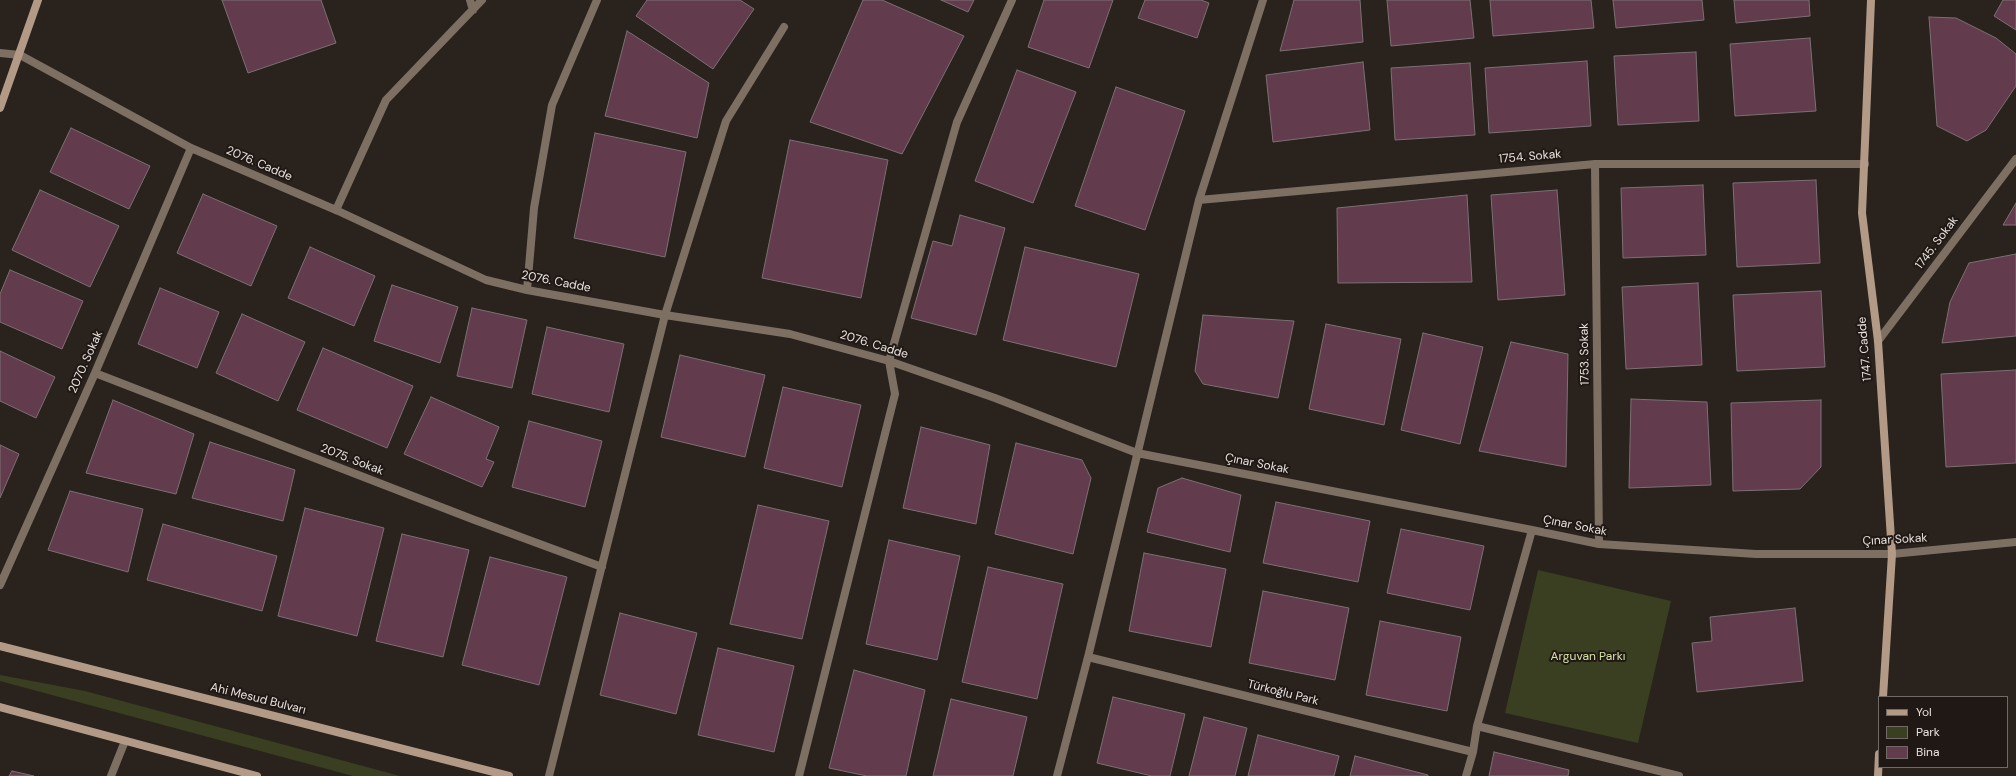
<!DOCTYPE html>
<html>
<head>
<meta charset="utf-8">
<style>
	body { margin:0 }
	#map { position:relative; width:2016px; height:776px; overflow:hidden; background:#2a221d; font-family:"DM Sans",sans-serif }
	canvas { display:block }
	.legend { position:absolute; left:1878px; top:696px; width:130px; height:72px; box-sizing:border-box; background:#201814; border:1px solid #706965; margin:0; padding:5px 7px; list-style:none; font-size:12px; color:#e8e2de }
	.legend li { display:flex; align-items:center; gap:8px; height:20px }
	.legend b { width:20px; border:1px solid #706965 }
</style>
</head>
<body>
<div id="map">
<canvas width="2016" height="776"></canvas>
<ul class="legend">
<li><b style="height:5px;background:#b29a87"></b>Yol</li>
<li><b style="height:11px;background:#393f20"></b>Park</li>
<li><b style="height:11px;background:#623c4c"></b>Bina</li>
</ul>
</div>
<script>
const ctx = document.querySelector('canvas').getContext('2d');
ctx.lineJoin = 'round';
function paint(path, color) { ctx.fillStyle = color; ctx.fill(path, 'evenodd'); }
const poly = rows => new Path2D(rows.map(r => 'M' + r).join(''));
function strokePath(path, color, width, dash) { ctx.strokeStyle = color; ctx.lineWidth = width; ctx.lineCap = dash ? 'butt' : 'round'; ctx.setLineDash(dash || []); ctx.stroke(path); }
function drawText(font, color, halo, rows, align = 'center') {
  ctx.font = font + ' "DM Sans",sans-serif'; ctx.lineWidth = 4; ctx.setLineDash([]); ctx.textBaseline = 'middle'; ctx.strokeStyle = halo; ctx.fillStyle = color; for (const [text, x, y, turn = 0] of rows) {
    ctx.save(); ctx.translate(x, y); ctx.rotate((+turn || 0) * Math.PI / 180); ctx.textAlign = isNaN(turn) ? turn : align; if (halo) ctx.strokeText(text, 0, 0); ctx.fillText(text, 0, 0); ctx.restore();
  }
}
paint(poly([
	[1538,570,1671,601,1638,743,1505,713],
	[0,675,85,691,400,776,353,776,0,681]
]), '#393f20');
const building = poly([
	[222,0,321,0,336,43,248,73,222,0],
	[647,0,740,0,754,9,713,69,636,16,647,0],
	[863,0,882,0,964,36,902,154,810,122,863,0],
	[941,0,974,0,968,12,941,0],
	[1044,0,1113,0,1089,68,1028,47,1044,0],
	[1145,0,1201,0,1209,3,1197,38,1138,18,1145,0],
	[1294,0,1360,0,1363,42,1280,51,1294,0],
	[1387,0,1470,0,1474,38,1391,46,1387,0],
	[1490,0,1591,0,1594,28,1493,36,1490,0],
	[1613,0,1702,0,1704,20,1616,28,1613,0],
	[1734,0,1809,0,1810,16,1736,23,1734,0],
	[2003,0,2016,0,2016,30,1994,16,2003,0],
	[1929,17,1956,18,1996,38,2016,54,2016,86,1986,130,1967,141,1937,126,1929,17],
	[627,31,709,83,697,138,605,116,627,31],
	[1810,38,1816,111,1735,116,1730,44,1810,38],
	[1696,52,1699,121,1618,125,1614,56,1696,52],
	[1587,61,1591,126,1489,133,1485,68,1587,61],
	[1363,62,1370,130,1273,142,1266,75,1363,62],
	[1470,63,1475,135,1395,140,1391,68,1470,63],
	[1017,70,1076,92,1033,203,975,181,1017,70],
	[1116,87,1185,111,1145,230,1075,206,1116,87],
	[71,128,150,166,129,209,50,172,71,128],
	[595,133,686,152,665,257,574,238,595,133],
	[790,140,888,160,861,298,762,278,790,140],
	[1816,180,1820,263,1737,267,1733,183,1816,180],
	[1703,185,1706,255,1623,258,1621,188,1703,185],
	[40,190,119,226,90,287,12,250,40,190],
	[1557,190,1565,295,1498,300,1491,195,1557,190],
	[203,194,277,226,251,286,177,253,203,194],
	[1467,195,1472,282,1338,283,1337,208,1467,195],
	[2016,203,2016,225,2003,225,2016,203],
	[960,215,1005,228,976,335,911,318,933,241,952,246,960,215],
	[310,247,375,276,354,326,288,298,310,247],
	[1025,247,1139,274,1116,367,1003,340,1025,247],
	[2016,254,2016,336,1942,343,1950,302,1969,263,2016,254],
	[10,270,83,301,62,349,0,322,0,294,10,270],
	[1698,283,1702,365,1626,369,1622,287,1698,283],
	[392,285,458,307,440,363,374,341,392,285],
	[160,288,219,312,197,368,138,344,160,288],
	[1821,291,1825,367,1737,371,1733,295,1821,291],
	[472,308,527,320,512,388,457,376,472,308],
	[242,314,305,342,278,401,216,373,242,314],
	[1203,315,1294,321,1278,398,1203,384,1195,371,1203,315],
	[1326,324,1401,339,1384,425,1309,409,1326,324],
	[547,327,624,344,609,412,532,394,547,327],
	[1423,333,1483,347,1460,444,1401,430,1423,333],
	[1511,342,1568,354,1566,467,1479,451,1511,342],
	[323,348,413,386,387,448,297,410,323,348],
	[0,351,55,377,36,418,0,401,0,351],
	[680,355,765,375,745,457,661,437,680,355],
	[2016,370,2016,463,1946,467,1941,374,2016,370],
	[783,387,861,405,842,487,764,468,783,387],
	[431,397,499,427,486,459,494,462,482,487,404,454,431,397],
	[1631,399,1707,402,1711,485,1629,488,1631,399],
	[113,400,194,434,176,494,86,473,113,400],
	[1821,400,1821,467,1800,489,1733,491,1731,403,1821,400],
	[529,421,602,441,585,507,512,487,529,421],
	[921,427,990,445,976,524,903,508,921,427],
	[210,442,295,470,283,521,192,498,210,442],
	[1016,443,1082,460,1091,478,1073,554,995,534,1016,443],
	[0,445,19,454,0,498,0,445],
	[1182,478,1241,495,1230,552,1147,532,1158,488,1182,478],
	[70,491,143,509,128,572,48,550,70,491],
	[1276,502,1370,521,1358,582,1263,563,1276,502],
	[758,505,829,521,802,639,730,624,758,505],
	[305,508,384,528,357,636,278,616,305,508],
	[163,524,277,556,262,611,147,580,163,524],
	[1401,529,1484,546,1470,610,1387,593,1401,529],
	[402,534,469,550,443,657,376,641,402,534],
	[889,540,960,556,937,660,866,644,889,540],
	[1144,553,1226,569,1211,647,1129,631,1144,553],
	[490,557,567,577,539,685,462,665,490,557],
	[988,567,1063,584,1037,699,962,682,988,567],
	[1263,591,1349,608,1335,680,1249,663,1263,591],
	[1795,608,1803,681,1697,692,1692,643,1712,641,1710,617,1795,608],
	[620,613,697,633,676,714,600,695,620,613],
	[1380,621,1461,637,1447,711,1366,695,1380,621],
	[718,648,794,666,774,752,698,735,718,648],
	[854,670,925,690,906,776,867,776,829,768,854,670],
	[1113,697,1185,714,1170,776,1152,776,1097,763,1113,697],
	[951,699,1027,717,1013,776,933,776,951,699],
	[1204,717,1247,728,1235,776,1189,776,1204,717],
	[1258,735,1339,756,1334,776,1248,776,1258,735],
	[1494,752,1569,770,1568,776,1489,776,1494,752],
	[1355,756,1428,775,1428,776,1350,776,1355,756],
	[12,771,34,776,9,776,12,771]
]);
paint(building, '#623c4c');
strokePath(building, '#7c7074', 1);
strokePath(poly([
	[470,0,473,10],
	[336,210,386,100,482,0],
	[665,315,726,121,784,27]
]), '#7e6f63', 8);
strokePath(poly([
	[0,53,20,55,191,148,336,210,486,280,527,290,665,315,790,334,889,361,995,398,1137,453,1532,530,1599,544,1756,554,1892,554,2016,542],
	[1595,164,1599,544],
	[1199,200,1595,164,1865,164],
	[527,290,534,208,552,105,597,0],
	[1878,341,2016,159],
	[95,373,472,519,602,567],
	[0,585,95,373,191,148],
	[1088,657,1473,752],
	[1477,726,1679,776],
	[111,776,125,741],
	[549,776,665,315],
	[799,776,895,394,889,361,957,122,1012,0],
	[1057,776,1088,657,1199,200,1263,0],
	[1466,776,1473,752,1477,726,1532,530]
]), '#7e6f63', 8);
strokePath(poly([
	[1871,0,1862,213,1878,341,1892,554,1883,697],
	[0,108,38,0],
	[0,646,509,776],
	[0,707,257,776],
	[1878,776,1879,754]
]), '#b29a87', 8);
drawText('12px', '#e8e2de', '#201814', [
	["1754. Sokak",1530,157,-5],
	["2076. Cadde",259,164,23],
	["1745. Sokak",1937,243,-53],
	["2076. Cadde",556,282,11],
	["2076. Cadde",874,345,17],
	["1747. Cadde",1865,349,-95],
	["1753. Sokak",1585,354,-91],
	["2070. Sokak",86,362,-66],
	["2075. Sokak",352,460,21],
	["Çınar Sokak",1257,464,11],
	["Çınar Sokak",1575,526,11],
	["Çınar Sokak",1895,540,-3],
	["Türkoğlu Park",1283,693,14],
	["Ahi Mesud Bulvarı",258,699,14]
]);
drawText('12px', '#d4e3a1', '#201814', [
	["Arguvan Parkı",1588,657]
]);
</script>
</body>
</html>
